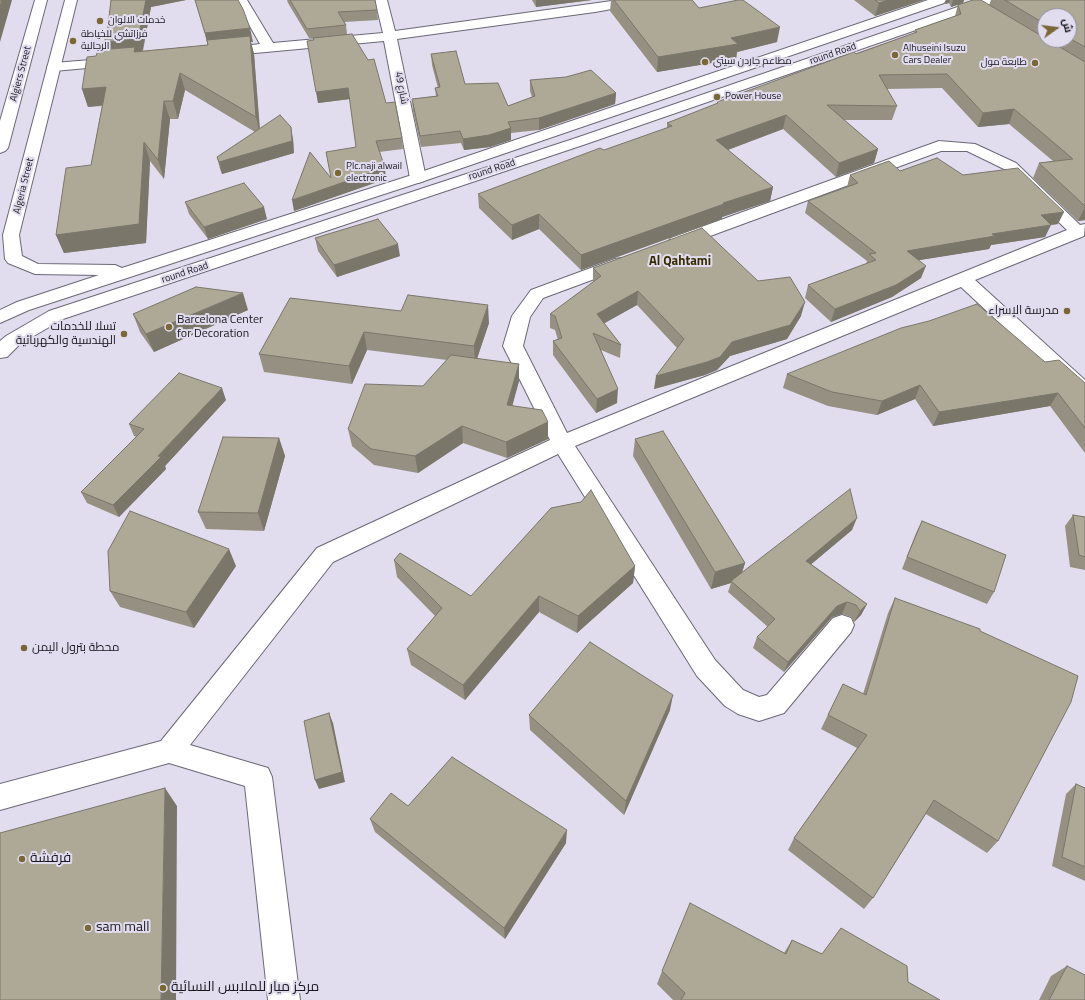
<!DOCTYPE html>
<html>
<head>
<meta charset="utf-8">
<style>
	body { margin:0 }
	#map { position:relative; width:1085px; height:1000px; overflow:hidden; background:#e1ddef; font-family:"Titillium Web",Cairo,sans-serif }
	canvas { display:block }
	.north { position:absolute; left:1037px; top:8px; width:40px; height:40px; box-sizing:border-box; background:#e1ddef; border:1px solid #918e9b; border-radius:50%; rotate:76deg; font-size:11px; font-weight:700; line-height:16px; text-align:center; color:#18171d }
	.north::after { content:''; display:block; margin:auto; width:14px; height:18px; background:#7a6736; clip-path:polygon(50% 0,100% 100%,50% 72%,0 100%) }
</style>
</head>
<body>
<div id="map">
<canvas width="1085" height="1000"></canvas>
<div class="north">ش</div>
</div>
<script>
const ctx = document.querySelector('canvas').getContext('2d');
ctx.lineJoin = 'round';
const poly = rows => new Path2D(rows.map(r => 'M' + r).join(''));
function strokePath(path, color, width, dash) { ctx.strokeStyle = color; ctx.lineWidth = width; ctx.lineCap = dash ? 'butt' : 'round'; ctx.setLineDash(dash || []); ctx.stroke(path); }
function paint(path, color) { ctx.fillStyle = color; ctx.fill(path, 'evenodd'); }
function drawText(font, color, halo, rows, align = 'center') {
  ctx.font = font + ' "Titillium Web",Cairo,sans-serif'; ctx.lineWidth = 4; ctx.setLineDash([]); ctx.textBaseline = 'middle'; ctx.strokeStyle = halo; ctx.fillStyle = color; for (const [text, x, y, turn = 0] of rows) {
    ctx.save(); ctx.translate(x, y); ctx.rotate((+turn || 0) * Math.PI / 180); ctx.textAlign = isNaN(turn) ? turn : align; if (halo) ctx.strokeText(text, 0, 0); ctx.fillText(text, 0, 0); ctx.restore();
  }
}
const street = poly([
	[235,0,247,0,273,43,383,33,375,0,387,0,395,31,619,0,646,0,640,4,595,12,397,39,426,178,424,181,418,183,412,181,410,178,384,41,223,56,218,55,216,52,218,49,260,44,235,0],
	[115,58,120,59,122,62,120,65,54,71,49,70,47,67,49,64,54,63,115,58],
	[939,141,975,144,1016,163,1080,225,1085,224,1084,236,975,280,1085,380,1085,398,1078,396,961,287,575,446,715,660,743,690,759,697,767,695,833,618,842,615,851,618,854,625,851,632,784,713,759,721,738,714,725,706,697,676,558,454,333,562,190,745,268,768,272,777,300,1000,268,1000,245,786,169,763,0,810,0,784,161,741,317,548,550,440,503,346,512,316,531,290,615,259,621,258,627,259,630,263,627,267,543,298,530,317,523,346,567,433,1067,230,1004,169,967,151,941,151,683,246,677,247,671,246,668,242,671,238,939,141]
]);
const secondary = poly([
	[35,0,47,0,8,148,5,151,0,153,0,121,35,0],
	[65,0,77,0,19,235,22,256,38,264,115,265,122,268,412,175,928,0,946,0,944,3,424,181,29,310,0,323,0,310,17,302,99,275,35,274,8,263,5,259,3,235,65,0],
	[978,0,996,0,994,3,586,144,63,319,20,344,7,357,0,358,0,341,6,336,49,311,576,138,978,0]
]);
strokePath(street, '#6b6877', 2);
strokePath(secondary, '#6b6877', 2);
paint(street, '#fff');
paint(secondary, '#fff');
paint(poly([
	[111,0,186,0,151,7,143,51,208,45,195,0,253,42,251,42,254,54,260,128,293,139,294,153,222,174,220,169,217,157,255,132,185,90,178,119,170,119,164,179,150,161,146,243,64,253,56,235,91,165,102,106,88,107,82,89,96,56,107,49,107,35],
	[287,0,375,0,377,10,378,20,344,22,346,25,347,34,386,103,402,138,403,149,379,152,386,179,294,211,331,178,356,147,350,99,318,103,313,38,309,38,288,3],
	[532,0,592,0,536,7],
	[611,0,692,0,699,8,777,42,737,52,736,59,657,72,610,11],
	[854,0,924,0,875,16],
	[946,0,964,0,963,3,951,7,949,3,945,4],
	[991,0,1085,0,1085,220,1078,221,1033,178,1039,163,1053,161,1009,124,978,127,942,88,887,89,897,106,892,120,844,120,878,149,874,163,836,177,783,129,728,150,773,187,770,201,722,217,722,219,581,270,539,229,512,240,479,208,478,194,667,128,667,123,717,104,717,102,914,33,915,30,955,16,958,5,989,5],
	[1045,16,1069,16,1069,40,1045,40],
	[431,54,465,84,508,106,532,97,530,91,530,80,616,93,615,104,539,130,511,133,511,140,490,147,464,150,461,143,421,147,413,111,412,99,436,96,435,88,438,88,432,65],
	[900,171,963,175,1058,224,1050,225,1045,237,991,245,989,249,918,260,921,278,892,297,831,322,805,298,808,285,866,264,867,261,805,213,808,201,847,187,850,175],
	[185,202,267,219,208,239,189,214],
	[315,238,400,256,337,277,318,251],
	[593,268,758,281,801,316,787,339,730,356,717,370,705,375,654,389,677,348,637,305,604,323,621,345,620,358,601,350,617,403,596,413,553,355,553,341,558,340,555,330,550,328,550,314,593,282],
	[290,298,489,323,477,359,519,364,519,381,512,405,548,422,548,439,507,458,463,443,418,473,374,465,352,446,348,429,423,386,447,360,367,350,352,384,264,372,259,354],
	[248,310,154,352,140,332,133,314],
	[1045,362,1085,383,1085,453,1050,406,933,426,915,399,877,415,828,406,783,388,787,374],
	[226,400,165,466,166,469,119,517,87,503,81,492,137,437,134,436,129,424],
	[279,438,285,456,264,531,206,529,198,512],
	[635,439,745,563,742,572,852,530,811,564,867,604,861,615,854,622,851,617,842,614,832,617,784,672,753,648,757,637,768,627,728,592,731,583,711,589,633,456],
	[1073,515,1085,517,1085,570,1070,567,1065,526],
	[922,521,994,592,987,604,902,569,916,533],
	[394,560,471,596,635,566,633,583,577,633,539,612,465,700,411,665,407,649,435,616,397,577],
	[236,566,194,628,120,607,110,591],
	[895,598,980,631,998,841,987,853,926,814,873,898,864,909,788,850,794,838,857,748,821,729,843,684,863,694,888,613],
	[670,710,624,815,530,730,529,715],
	[1076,784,1085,788,1085,881,1052,866,1066,794],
	[408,806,566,843,505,939,375,832,370,819],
	[841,928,908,982,940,1000,673,1000,657,984,662,971,784,953,792,940,822,954],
	[1067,966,1085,1000,1039,1000,1051,976]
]), '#969082');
paint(poly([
	[2,0,12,0,0,42,0,7],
	[146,0,186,0,151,7,142,53,109,56,104,42],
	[536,0,592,0,536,7],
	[888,0,924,0,875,16,879,3],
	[946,0,950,0,949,3,945,4],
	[953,0,964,0,963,3,951,7],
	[780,27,777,42,737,52,736,59,657,72,658,57,731,38],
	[250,28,253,42,251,42,254,54,260,135,256,117,208,47,205,33],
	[180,73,185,90,178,119,173,101],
	[106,87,112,104,88,107,82,89],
	[348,88,350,99,318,103,316,92],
	[616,93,615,104,539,130,539,118],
	[164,101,170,119,164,179,158,160],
	[1014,109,1009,124,978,127,983,113],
	[786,115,783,129,714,155,716,140],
	[291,127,293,139,294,153,222,174,219,162],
	[511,128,511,140,490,147,464,150,463,139],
	[144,142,150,161,146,243,64,253,56,235],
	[878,149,874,163,836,177,839,163],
	[385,168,386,179,294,211,292,200],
	[773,187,770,201,722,217,722,219,581,270,581,255,723,203],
	[264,207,267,219,208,239,204,227],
	[1085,207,1085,220,1078,221],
	[1064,212,1058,224,1035,227,1041,215],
	[539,214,539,229,512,240,512,225],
	[1051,225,1045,237,991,245,989,249,902,263,907,251,992,234],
	[398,244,400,256,337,277,334,265],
	[926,266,921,278,892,297,831,322,835,309],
	[638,291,637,305,596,328,597,314],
	[243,293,248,310,154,352,146,334],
	[805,302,801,316,787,339,730,356,717,370,705,375,654,389,656,376,732,342],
	[488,305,489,323,475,364,474,346],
	[364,332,367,350,352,384,349,366],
	[519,364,519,381,508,422,507,405],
	[920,385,915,399,877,415,882,401],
	[222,388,226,400,165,466,166,469,119,517,113,505],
	[618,389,617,403,596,413,597,399],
	[1058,393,1050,406,933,426,939,412],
	[548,422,548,439,507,458,506,442],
	[462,426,463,443,418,473,415,456],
	[279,438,285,456,264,531,258,513],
	[857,518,852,530,802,572,806,561],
	[229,549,236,566,194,628,186,612],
	[745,563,740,579,731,581,731,583,711,589,715,572],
	[635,566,633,583,577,633,578,616],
	[539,596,539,612,465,700,463,685],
	[847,602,842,614,832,617,784,672,788,662,837,606],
	[867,604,861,615,854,622,860,611],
	[673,695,670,710,624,815,626,801],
	[329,713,333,723,345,782,319,789,315,780],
	[165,788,177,806,176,1000,161,1000],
	[567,830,566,843,505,939,504,928]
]), '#7a766a');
const building = poly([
	[0,0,2,0,0,7,0,0],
	[111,0,146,0,138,39,104,42,107,35,111,0],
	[195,0,238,0,243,9,250,28,205,33,195,0],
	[290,0,375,0,377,10,338,12,346,25,307,29,290,0],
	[614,0,692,0,699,8,738,0,743,0,780,27,731,38,738,44,658,57,614,0],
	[875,0,888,0,879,3,875,0],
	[973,0,981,0,1045,38,1045,40,1048,40,1085,62,1085,206,1039,163,1073,159,1014,109,983,113,947,74,879,75,897,106,827,105,878,149,839,163,786,115,716,140,773,187,723,203,724,204,581,255,539,214,512,225,478,194,600,148,604,150,672,126,667,123,718,103,717,102,854,52,856,54,917,32,915,30,961,14,958,5,973,0],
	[1005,0,1085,0,1085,47,1069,38,1069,16,1045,16,1045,24,1005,0],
	[352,34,368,60,374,59,386,103,395,102,402,138,376,141,385,168,292,200,310,152,331,178,326,152,356,147,348,88,316,92,307,41,314,40,313,38,352,34],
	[250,36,256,117,180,73,173,101,164,101,158,160,144,142,139,224,56,235,66,168,91,165,106,87,82,89,87,57,96,56,98,50,135,47,134,52,208,45,207,40,250,36],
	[456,51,465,84,498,83,508,106,535,96,530,80,566,77,591,70,616,93,539,118,508,122,511,128,489,135,463,139,460,131,420,136,412,99,438,96,435,88,440,87,431,54,456,51],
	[280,115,291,127,292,141,219,162,217,157,280,115],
	[937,158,963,175,1018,168,1064,212,1041,215,1051,225,992,234,995,236,907,251,926,266,896,285,835,309,808,285,876,260,869,254,876,253,808,201,858,183,850,175,889,161,900,171,937,158],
	[244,183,264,207,204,227,185,202,244,183],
	[378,219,398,244,334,265,315,238,378,219],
	[702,228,758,281,790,277,805,302,790,325,732,342,720,357,707,362,656,376,684,339,638,291,597,314,621,345,593,333,618,389,597,399,553,341,562,338,555,316,550,314,601,276,593,268,702,228],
	[196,287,243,293,146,334,133,314,196,287],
	[408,295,488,305,474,346,364,332,349,366,259,354,290,298,401,311,408,295],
	[977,304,1045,362,1059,360,1085,383,1085,428,1058,393,939,412,920,385,882,401,832,392,787,374,901,328,929,321,977,304],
	[451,355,519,364,507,405,542,410,548,422,506,442,462,426,415,456,371,449,348,429,365,384,423,386,451,355],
	[179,373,222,388,158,456,161,457,113,505,81,492,144,429,129,424,179,373],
	[663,431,745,563,715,572,635,439,663,431],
	[223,437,279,438,258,513,198,512,223,437],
	[850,489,857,518,806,561,867,604,860,611,856,605,847,602,837,606,788,662,757,637,775,619,731,581,850,489],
	[591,490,635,566,578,616,539,596,463,685,407,649,442,608,394,560,400,553,471,596,551,508,581,502,591,490],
	[130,511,229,549,186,612,110,591,108,551,130,511],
	[1073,515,1085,517,1085,557,1079,555,1073,515],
	[922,521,1006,555,994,592,907,557,922,521],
	[895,598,980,629,980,631,1078,676,1071,702,998,841,934,800,873,898,794,838,867,735,828,715,843,684,866,695,895,598],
	[590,642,673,695,626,801,529,715,590,642],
	[329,713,342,772,315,780,304,721,329,713],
	[452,757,567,830,504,928,370,819,391,793,408,806,452,757],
	[1076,784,1085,788,1085,867,1062,857,1076,784],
	[165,788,161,1000,0,1000,0,833,165,788],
	[690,903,786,954,792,940,822,954,841,928,907,966,908,982,940,1000,681,1000,685,993,662,971,690,903],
	[1067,966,1085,975,1085,1000,1049,1000,1067,966]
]);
paint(building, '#aea897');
strokePath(building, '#7a766a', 1);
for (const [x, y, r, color] of [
	[100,21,4,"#7a6736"],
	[73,41,4,"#7a6736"],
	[895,55,4,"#7a6736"],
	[705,62,4,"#7a6736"],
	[1035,63,4,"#7a6736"],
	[717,97,4,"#7a6736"],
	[338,173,4,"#7a6736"],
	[1067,311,4,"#7a6736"],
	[169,327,4,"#7a6736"],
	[124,334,4,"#7a6736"],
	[24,648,4,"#7a6736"],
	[22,859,4,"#7a6736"],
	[88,928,4,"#7a6736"],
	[163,988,4,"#7a6736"]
]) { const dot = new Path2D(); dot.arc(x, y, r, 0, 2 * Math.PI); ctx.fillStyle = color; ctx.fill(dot); strokePath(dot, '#e1ddef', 1.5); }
drawText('10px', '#18171d', '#e1ddef', [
	["خدمات الالوان",108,21],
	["فرزاتشي للخياطة",81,35],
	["الرجالية",81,47],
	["Alhuseini Isuzu",903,49],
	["Cars Dealer",903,61],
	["مطاعم جاردن سيتي",713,62],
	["طابعة مول",1027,63,"right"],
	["Power House",725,97],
	["Plc.naji alwail",346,167],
	["electronic",346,179]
], 'left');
drawText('10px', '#18171d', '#e1ddef', [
	["round Road",833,54,-19],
	["Algiers Street",21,74,-75],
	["شارع 49",401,88,79],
	["round Road",492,170,-18],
	["Algeria Street",24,186,-76],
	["round Road",185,273,-18]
]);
drawText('12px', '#18171d', '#e1ddef', [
	["مدرسة الإسراء",1059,311],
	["Barcelona Center",177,320,"left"],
	["for Decoration",177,334,"left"],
	["تسلا للخدمات",116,327],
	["الهندسية والكهربائية",116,341],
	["محطة بترول اليمن",32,648,"left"]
], 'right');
drawText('bold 13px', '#382b00', '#e1ddef', [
	["Al Qahtami",680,262]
]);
drawText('14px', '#18171d', '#e1ddef', [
	["فرفشة",30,859],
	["sam mall",96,928],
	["مركز ميار للملابس النسائية",171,988]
], 'left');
</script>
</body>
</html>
